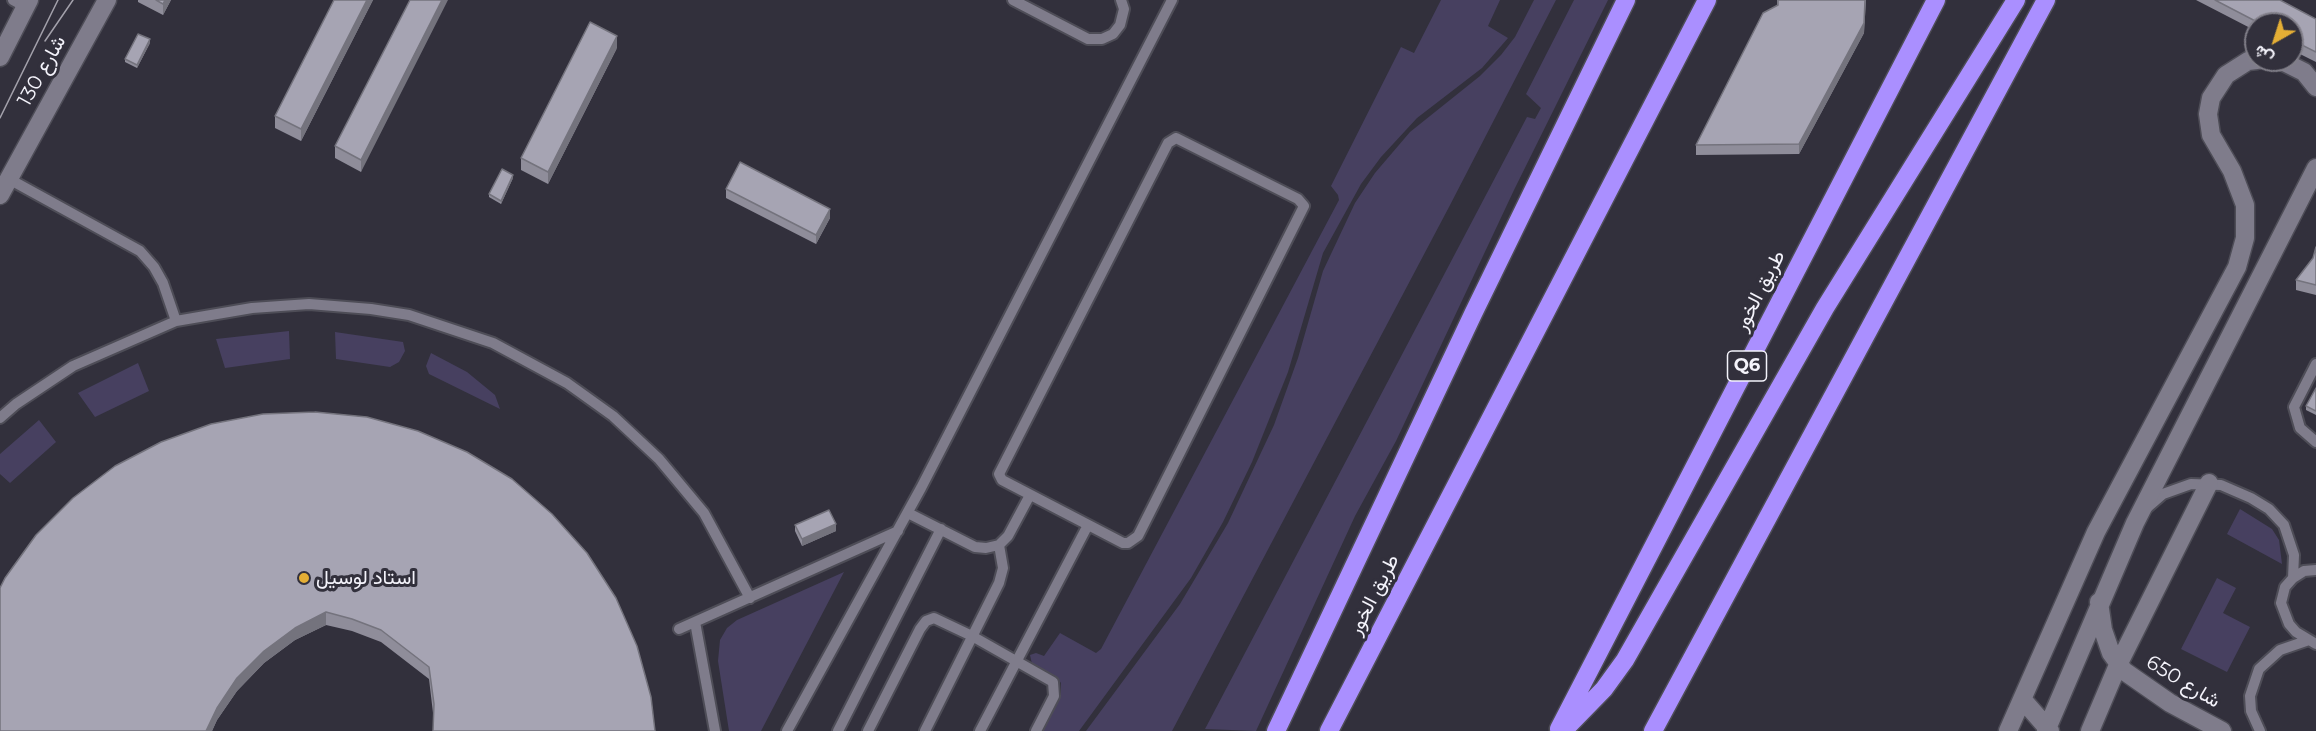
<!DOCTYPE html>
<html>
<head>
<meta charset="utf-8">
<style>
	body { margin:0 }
	#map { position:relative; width:2316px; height:731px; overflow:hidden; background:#32303c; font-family:Montserrat,Vazirmatn,sans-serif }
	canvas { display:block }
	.north { position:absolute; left:2244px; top:12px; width:60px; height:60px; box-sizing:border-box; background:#32303c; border:2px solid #807e88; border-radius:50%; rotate:219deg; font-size:16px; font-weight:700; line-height:24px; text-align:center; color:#f4f3fb }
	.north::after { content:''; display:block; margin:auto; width:21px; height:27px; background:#e4ae35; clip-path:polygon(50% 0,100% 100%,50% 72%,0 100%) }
</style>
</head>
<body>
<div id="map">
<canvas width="2316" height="731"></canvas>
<div class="north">ش</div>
</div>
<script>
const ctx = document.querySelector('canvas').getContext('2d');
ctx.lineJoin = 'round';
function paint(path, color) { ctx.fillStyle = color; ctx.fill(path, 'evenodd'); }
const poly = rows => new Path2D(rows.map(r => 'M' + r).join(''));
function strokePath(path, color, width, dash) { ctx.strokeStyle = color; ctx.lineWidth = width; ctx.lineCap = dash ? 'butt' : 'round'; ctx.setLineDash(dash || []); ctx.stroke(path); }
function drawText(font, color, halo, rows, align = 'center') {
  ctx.font = font + ' Montserrat,Vazirmatn,sans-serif'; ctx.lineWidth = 6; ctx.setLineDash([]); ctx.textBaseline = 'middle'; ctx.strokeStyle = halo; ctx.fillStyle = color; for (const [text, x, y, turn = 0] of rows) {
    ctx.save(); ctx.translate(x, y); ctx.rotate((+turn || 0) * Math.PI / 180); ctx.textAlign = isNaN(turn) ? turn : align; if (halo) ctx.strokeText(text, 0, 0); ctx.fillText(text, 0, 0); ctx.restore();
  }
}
paint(poly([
	[1441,0,1500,0,1488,26,1508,38,1482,68,1417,118,1381,157,1361,184,1323,253,1288,372,1252,462,1223,522,1191,578,1079,731,1041,731,1061,694,1061,683,1058,679,1032,664,1030,655,1036,653,1044,656,1060,633,1096,653,1101,649,1339,200,1338,195,1331,186,1401,47,1414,53],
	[1534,0,1556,0,1449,207,1172,731,1086,731,1180,604,1228,523,1274,425,1298,358,1323,271,1355,203,1375,173,1410,132,1480,76,1501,55,1515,37],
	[1574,0,1608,0,1514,190,1396,441,1355,516,1256,731,1205,729,1527,117,1535,119,1541,108,1526,94],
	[289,331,290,359,225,368,216,339],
	[335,332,403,342,405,351,399,362,390,367,336,359],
	[431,353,467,372,495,395,500,409,429,374,426,366],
	[138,363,149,391,95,417,78,393],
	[39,420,56,442,10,483,0,474,0,454],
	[2240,509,2272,529,2279,540,2282,564,2227,534],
	[844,572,761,731,729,731,718,661,720,640,727,628,737,620],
	[2217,578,2236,588,2223,613,2250,627,2227,672,2181,649]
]), '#474060');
const lane = poly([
	[13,0,26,7],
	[1013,0,1088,39,1102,39,1113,34,1120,25,1124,9,1121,0],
	[1176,138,1298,199,1304,206,1138,536,1128,543,1123,543,1002,480,999,474,1168,143,1176,138],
	[9,179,140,251,154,267,163,283,176,321],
	[2316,364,2294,407,2300,428,2316,442],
	[0,418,16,404,73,366,176,321,252,308,309,304,371,309,409,315,493,343,567,383,613,416,659,459,704,513,750,598],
	[2148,507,2163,494,2191,484,2221,485,2251,498,2269,509,2284,525,2294,555,2293,578],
	[908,513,975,547,986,548,999,545,1008,536,1030,495],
	[2316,570,2304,571,2293,578,2285,587,2281,603,2289,624,2296,632,2316,644],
	[695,622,715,731],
	[679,629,898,531],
	[787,731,921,488,1172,0],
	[838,731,941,529],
	[868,731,920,629,926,621,934,618,972,636,1053,682,1054,696,1036,731],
	[925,731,999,583,1003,568,999,545],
	[980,731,1088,525],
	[2260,731,2251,711,2250,696,2259,669,2280,650,2309,640]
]);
const street = poly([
	[0,57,29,0],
	[2280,60,2304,72,2316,87],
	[0,195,107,0],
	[2099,602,2103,630,2111,653,2124,671,2170,703,2222,731],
	[2022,699,2050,731],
	[2008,731,2096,532,2237,267,2245,238,2245,205,2232,171,2211,135,2208,114,2211,98,2226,75,2248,61,2257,60],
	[2046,731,2135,523,2316,168],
	[2090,731,2118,665,2209,483]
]);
const highway = poly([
	[1559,729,1936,0],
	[1276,731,1473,314,1626,0],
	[1329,731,1707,0],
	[1563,731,1604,689,1625,660,1825,308,2016,0],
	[1653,731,2046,0]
]);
strokePath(lane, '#4e4d57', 14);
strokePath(street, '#4e4d57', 21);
strokePath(highway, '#4e4d57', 21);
strokePath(lane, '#7f7c8b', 10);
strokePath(street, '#7f7c8b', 18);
strokePath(highway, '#aa8fff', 18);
strokePath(poly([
	[45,41,73,0],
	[0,118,58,0]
]), '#a3a1ab', 1.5);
paint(poly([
	[138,0,171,0,163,15,138,2],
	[334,0,373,0,301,141,275,128,275,116],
	[410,0,361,172,335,158,335,146],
	[1777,0,1866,0,1864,33,1799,154,1696,155,1696,145,1777,5],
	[2196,0,2280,0,2316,19,2316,62,2292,50,2292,24,2256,24,2256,31],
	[150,43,137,68,125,62,125,59],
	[617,48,548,184,521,170,521,158],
	[513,178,501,204,489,197,489,194],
	[726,189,830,218,816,244,726,198],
	[2316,247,2316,295,2296,290,2296,280,2313,258],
	[2316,388,2316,415,2306,410,2306,406],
	[73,498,655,731,433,713,429,679,381,642,352,631,326,625,295,640,264,663,237,691,217,720,212,731,0,731],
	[795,525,836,531,802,546,795,531]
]), '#8f8d9a');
paint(poly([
	[165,0,171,0,163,15,163,4],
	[367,0,373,0,301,141,301,129],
	[442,0,448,0,361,172,361,160],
	[1865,0,1864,33,1799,154,1799,144],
	[617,36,617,48,548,184,548,172],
	[150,39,150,43,137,68,137,65],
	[513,175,513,178,501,204,501,201],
	[830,209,830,218,816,244,816,235],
	[836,524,836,531,802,546,802,539],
	[326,612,326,625,295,640,264,663,237,691,217,720,212,731,206,731,217,708,237,678,264,651,295,628]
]), '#74737d');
const building = poly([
	[156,0,165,0,163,4,156,0],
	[334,0,367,0,301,129,275,116,334,0],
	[410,0,442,0,361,160,335,146,410,0],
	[1778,0,1865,0,1864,23,1799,144,1696,145,1763,13,1778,5,1778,0],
	[2215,0,2280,0,2316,19,2316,52,2292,40,2292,24,2261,24,2215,0],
	[590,22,617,36,548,172,521,158,590,22],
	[138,34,150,39,137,65,125,59,138,34],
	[740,162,830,209,816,235,726,189,740,162],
	[502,169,513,175,501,201,489,194,502,169],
	[2316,247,2316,285,2296,280,2313,258,2316,247],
	[2316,388,2316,411,2306,406,2316,388],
	[315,412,367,417,418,431,467,452,512,479,552,514,587,553,616,598,637,646,651,697,655,731,433,731,434,704,429,667,381,630,352,619,326,612,295,628,264,651,237,678,217,708,206,731,0,731,0,588,5,578,36,535,73,498,115,466,161,442,211,424,263,414,315,412],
	[829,510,836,524,802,539,795,525,829,510]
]);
paint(building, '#a6a4b3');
strokePath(building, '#74737d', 1.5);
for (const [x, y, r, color] of [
	[304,578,6,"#e4ae35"]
]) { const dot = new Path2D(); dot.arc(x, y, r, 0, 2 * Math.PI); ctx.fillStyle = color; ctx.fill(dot); strokePath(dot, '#32303c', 2); }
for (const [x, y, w] of [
	[1747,366,39]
]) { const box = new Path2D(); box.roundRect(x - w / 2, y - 15, w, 30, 4.5); ctx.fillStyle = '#32303c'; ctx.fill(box); strokePath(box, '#f4f3fb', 1.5); }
drawText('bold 18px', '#f4f3fb', null, [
	["Q6",1747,366]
]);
drawText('20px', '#f4f3fb', '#32303c', [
	["شارع 130",42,71,-61],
	["طريق الخور",1760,291,-63],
	["طريق الخور",1374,595,-63],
	["شارع 650",2183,682,31]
]);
drawText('20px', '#f4f3fb', '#32303c', [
	["استاد لوسيل",316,578]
], 'left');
</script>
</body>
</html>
